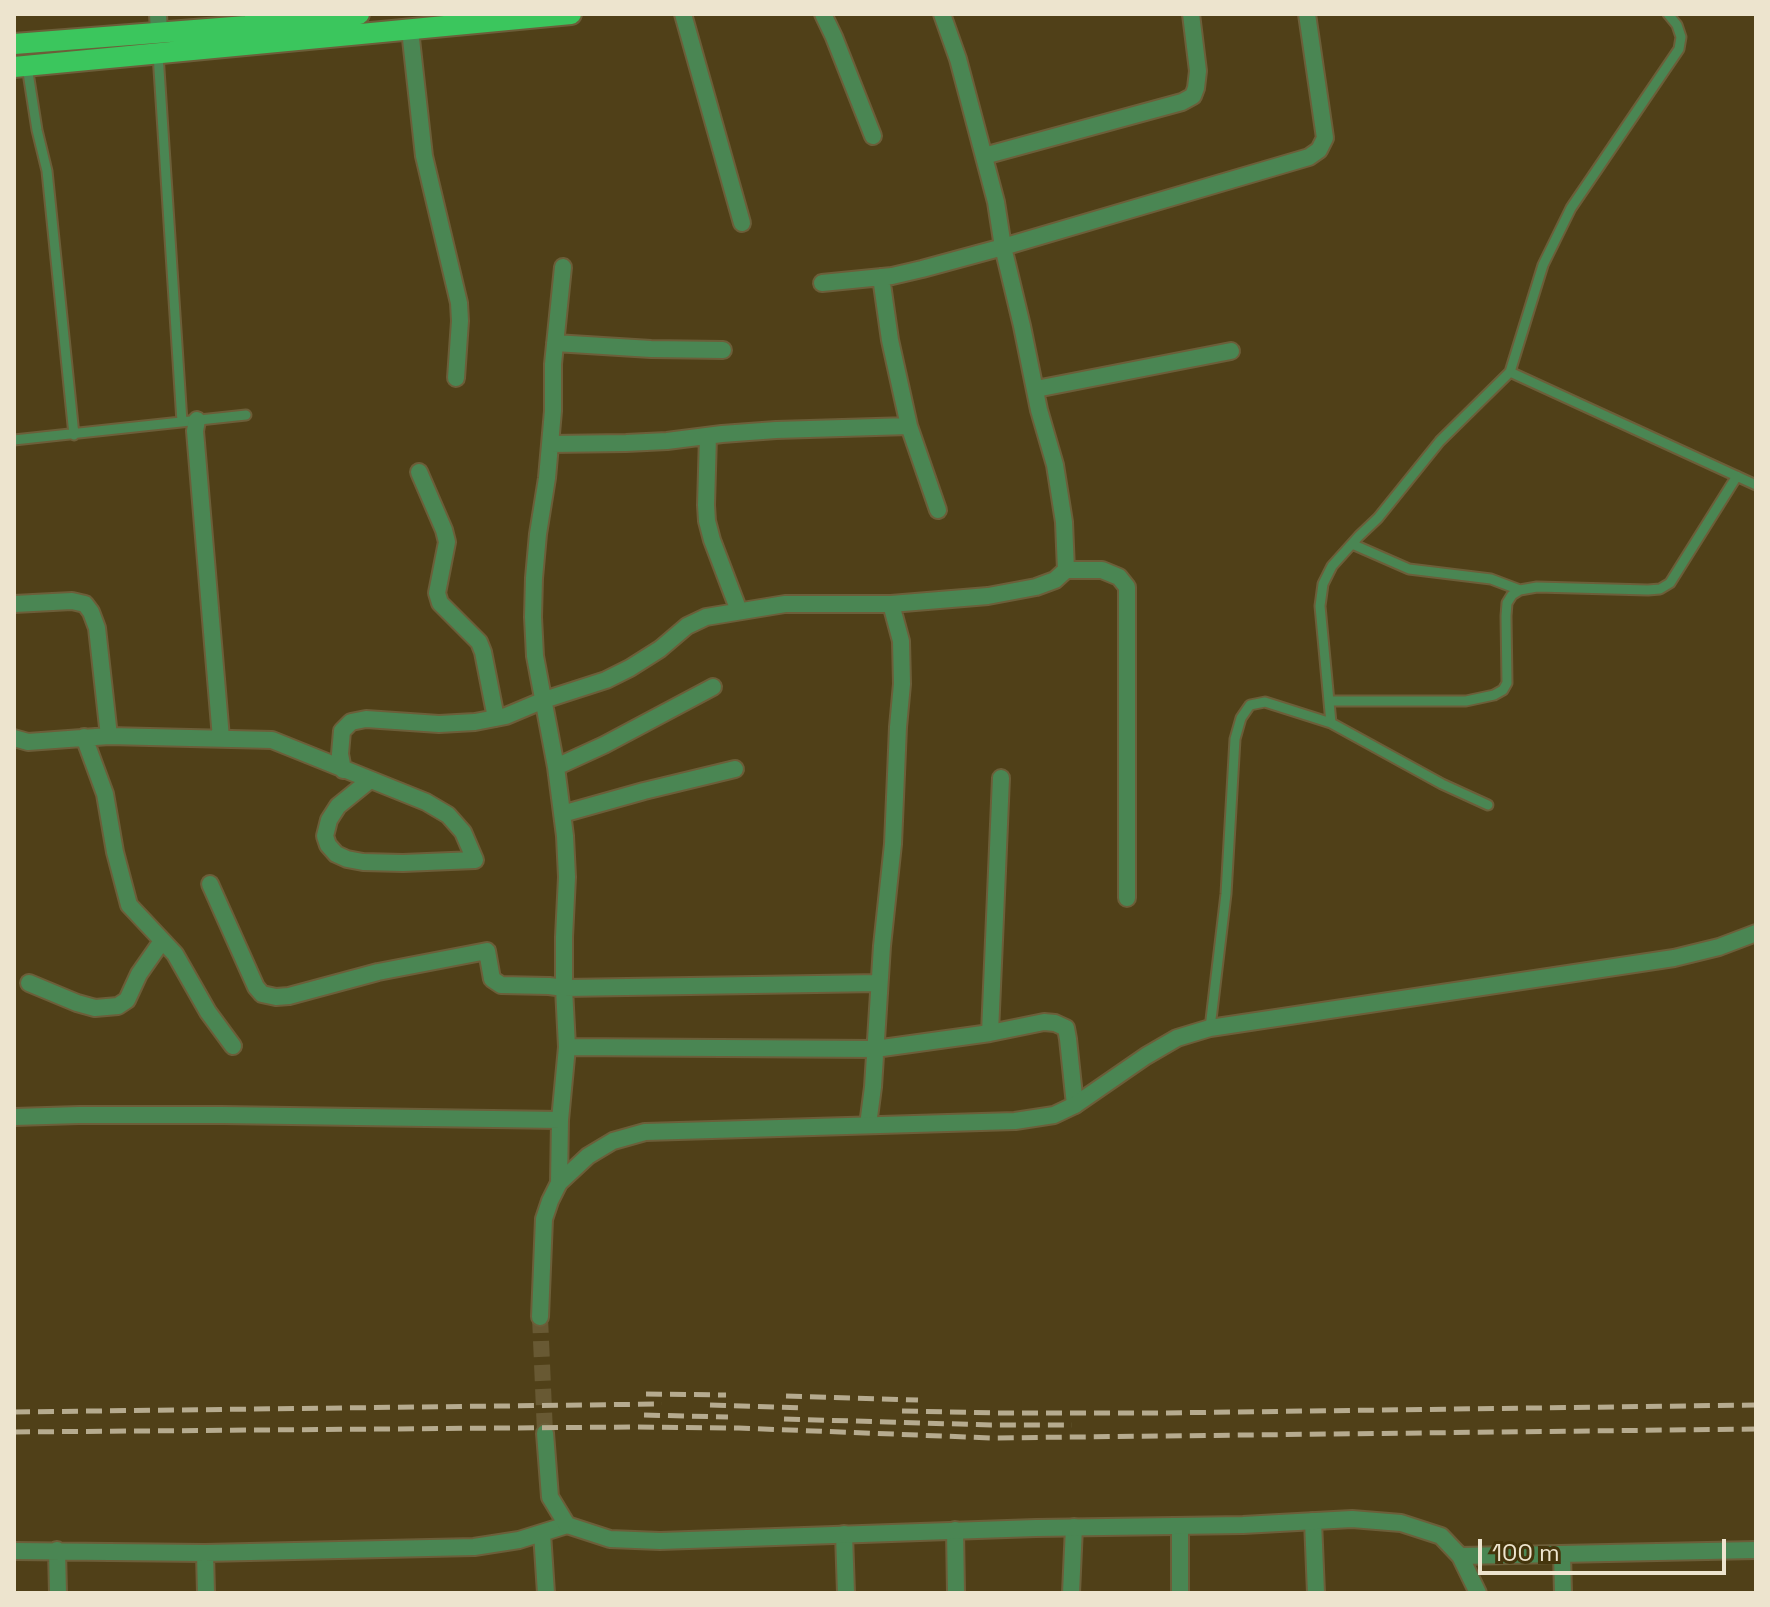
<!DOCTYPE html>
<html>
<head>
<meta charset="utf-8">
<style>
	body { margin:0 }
	#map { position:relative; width:1770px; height:1607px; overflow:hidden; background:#504018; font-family:"Space Grotesk",sans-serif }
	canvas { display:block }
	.frame { position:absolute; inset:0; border:16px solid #ede4ce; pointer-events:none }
	.scale { position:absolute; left:1478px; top:1539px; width:248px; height:36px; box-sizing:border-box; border:4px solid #ede4ce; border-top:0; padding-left:10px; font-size:24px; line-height:28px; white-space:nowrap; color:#ede4ce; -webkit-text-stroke:6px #45350c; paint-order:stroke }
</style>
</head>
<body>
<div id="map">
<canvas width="1770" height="1607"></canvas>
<div class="frame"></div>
<div class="scale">100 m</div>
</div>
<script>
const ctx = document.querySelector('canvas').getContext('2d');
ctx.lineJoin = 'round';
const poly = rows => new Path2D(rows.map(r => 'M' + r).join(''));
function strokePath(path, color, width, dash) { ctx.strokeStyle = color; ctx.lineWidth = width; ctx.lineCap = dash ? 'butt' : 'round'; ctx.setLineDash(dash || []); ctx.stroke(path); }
strokePath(poly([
	[540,1317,545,1433]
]), '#685933', 16, [16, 8]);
const service = poly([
	[158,54,182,422],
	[27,66,37,130,47,171,74,435],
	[1510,372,1756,485],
	[14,440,246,415],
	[1352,544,1409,569,1491,579,1520,590],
	[1329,701,1466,701,1494,695,1503,690,1507,683,1506,616,1507,603,1512,595,1520,590,1537,587,1648,590,1660,589,1670,583,1737,476],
	[1331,723,1320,606,1323,584,1332,566,1359,536,1378,518,1440,441,1510,372,1543,265,1571,208,1679,49,1681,37,1677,25,1668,14],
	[1210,1028,1226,894,1235,739,1241,718,1250,705,1265,702,1331,723,1442,784,1488,805]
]);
const minor = poly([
	[158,14,159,32],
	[683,14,742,223],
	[823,14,834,37,873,136],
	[410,30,424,156,459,303,460,321,456,378],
	[984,156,1182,102,1193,96,1196,88,1198,71,1191,14],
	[563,267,553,364,553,411,547,478,538,534,534,578,533,617,535,656,556,767,565,836,567,877,564,937,564,988,879,983],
	[881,277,890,340,909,426,938,510],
	[822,283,892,276,922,269,1003,247,1309,157,1319,150,1325,138,1307,14],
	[555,343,651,349,723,350],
	[1036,389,1231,351],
	[197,420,195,431,221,738],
	[708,436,706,505,707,521,712,540,739,611],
	[550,444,626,443,667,441,722,434,776,430,909,426],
	[419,472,444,530,447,542,437,593,440,603,479,642,483,652,496,718],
	[1066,570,1102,570,1119,577,1127,587,1127,898],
	[14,604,72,601,85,604,91,612,97,628,109,736],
	[84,737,105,794,115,852,129,905,175,954,208,1012,233,1046],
	[14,738,28,742,109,736,272,740,426,802,448,815,463,832,475,860,403,863,363,862,347,859,336,854,328,845,325,836,329,820,338,806,370,780],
	[556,767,604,745,713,687],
	[343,770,340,754,342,731,351,722,366,719,439,724,475,722,506,716,544,700,606,680,630,668,660,649,687,626,706,617,785,604,891,604,988,596,1036,587,1055,580,1066,570,1064,522,1055,465,1039,410,1022,326,1003,247,996,202,958,59,942,14],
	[562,814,644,791,735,769],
	[210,884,256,987,262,994,276,997,289,996,378,972,487,951,492,979,501,985,549,986,564,988,567,1047,560,1120,559,1183],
	[29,983,77,1003,95,1008,118,1006,127,1000,139,974,162,941],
	[990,1033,1001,778],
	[567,1047,875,1049,990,1033,1044,1022,1055,1023,1066,1028,1068,1039,1075,1105],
	[14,1117,79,1115,223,1115,560,1120],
	[868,1125,873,1087,882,946,893,844,898,727,902,684,901,641,891,604],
	[1313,1521,1316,1593],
	[1180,1526,1180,1593],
	[955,1530,956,1593],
	[542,1533,546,1593],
	[844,1534,846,1593],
	[57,1550,58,1593],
	[14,1551,205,1553,474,1547,519,1540,567,1525],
	[205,1553,206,1593],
	[1562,1554,1563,1593],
	[1071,1593,1074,1527]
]);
const tertiary = poly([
	[540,1317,544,1219,550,1201,559,1183,588,1156,613,1141,645,1132,1015,1121,1054,1115,1075,1105,1146,1056,1177,1038,1210,1028,1674,958,1719,947,1756,933],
	[545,1433,550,1497,567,1525,610,1539,660,1541,1036,1528,1243,1525,1352,1519,1401,1523,1441,1536,1460,1556,1478,1593],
	[1460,1556,1756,1550]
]);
const primary = poly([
	[14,44,246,26,359,14],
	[14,67,571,14]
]);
strokePath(service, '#6c5e39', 13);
strokePath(minor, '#6c5e39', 20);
strokePath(tertiary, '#6c5e39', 20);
strokePath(primary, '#6c5e39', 24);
strokePath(service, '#4a8653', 9);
strokePath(minor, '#4a8653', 16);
strokePath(tertiary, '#4a8653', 16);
strokePath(primary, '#3bc65d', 20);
strokePath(poly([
	[646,1394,726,1395],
	[786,1396,918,1400],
	[710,1405,802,1408],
	[902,1411,996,1413,1162,1413,1756,1405],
	[14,1412,662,1404],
	[644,1415,728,1417],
	[784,1419,991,1425,1072,1425],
	[14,1432,630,1427,739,1428,992,1438,1756,1429]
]), '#b6ab8f', 5, [16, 8]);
</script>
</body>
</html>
